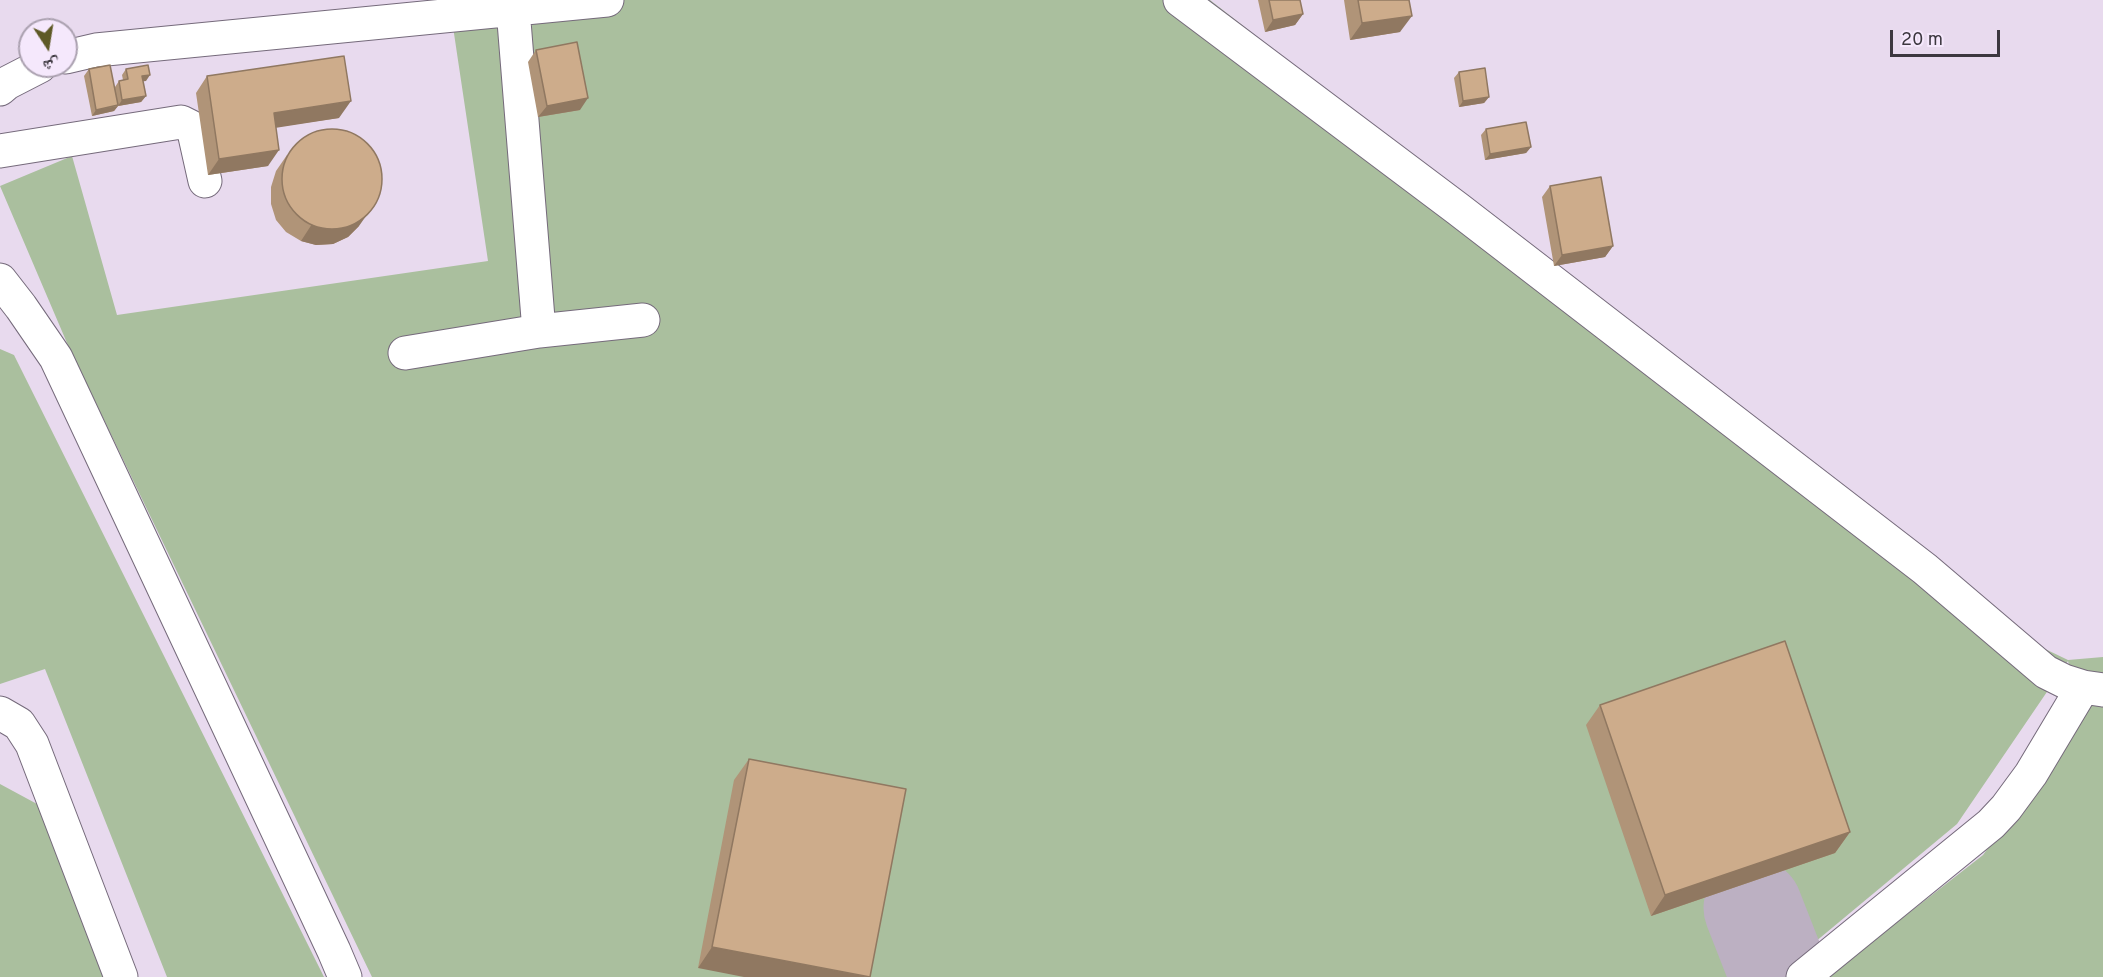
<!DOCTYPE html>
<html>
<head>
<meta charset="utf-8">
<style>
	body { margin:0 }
	#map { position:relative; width:2103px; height:977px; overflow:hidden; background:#e8daee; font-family:Overpass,"Noto Naskh Arabic",sans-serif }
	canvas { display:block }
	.north { position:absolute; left:18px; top:18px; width:60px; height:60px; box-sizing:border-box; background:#f5e8fc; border:2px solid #aba1b0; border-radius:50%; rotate:168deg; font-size:16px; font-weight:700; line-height:24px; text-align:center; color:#3c373f }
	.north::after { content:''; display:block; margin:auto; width:21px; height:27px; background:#5e5926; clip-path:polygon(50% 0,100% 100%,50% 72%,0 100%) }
	.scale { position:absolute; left:1890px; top:30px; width:110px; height:27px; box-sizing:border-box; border:3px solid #3c373f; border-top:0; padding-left:8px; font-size:18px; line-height:21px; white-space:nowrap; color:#3c373f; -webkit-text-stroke:4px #f5e8fc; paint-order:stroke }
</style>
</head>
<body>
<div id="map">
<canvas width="2103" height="977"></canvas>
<div class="north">ش</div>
<div class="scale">20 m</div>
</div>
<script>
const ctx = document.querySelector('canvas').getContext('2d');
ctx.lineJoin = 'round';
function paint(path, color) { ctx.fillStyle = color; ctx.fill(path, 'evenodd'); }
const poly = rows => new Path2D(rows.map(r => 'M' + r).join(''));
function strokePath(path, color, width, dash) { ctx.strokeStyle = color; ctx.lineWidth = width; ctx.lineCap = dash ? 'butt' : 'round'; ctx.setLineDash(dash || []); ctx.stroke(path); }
paint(poly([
	[449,0,1210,0,2043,648,2068,660,2103,657,2103,977,1827,977,1983,855,2082,716,2068,661,1957,824,1773,977,372,977,67,343,0,186,72,156,117,315,488,261],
	[0,349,14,355,324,977,167,977,45,669,0,684],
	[0,784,50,811,104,977,0,977]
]), '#aabf9e');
strokePath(poly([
	[1753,908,1780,977]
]), '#bcb0c2', 99);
const minor = poly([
	[1180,0,1458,209,1925,569,2046,672,2064,681,2083,687,2103,690],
	[513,9,539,331],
	[66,57,96,50,607,0],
	[0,89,7,83,40,66],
	[0,151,181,122,191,127,194,132,205,181],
	[0,280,21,307,56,358,334,951,345,977],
	[405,353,539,331,643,320],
	[0,713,19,724,32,744,121,977],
	[1803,977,1991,824,2006,808,2031,774,2083,687]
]);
strokePath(minor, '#756a7b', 35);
strokePath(minor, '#fff', 33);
paint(poly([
	[1258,0,1300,0,1303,14,1295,25,1265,32],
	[1344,0,1409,0,1400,32,1350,40],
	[536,50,580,110,538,117,528,62],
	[89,69,115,87,119,81,123,80,122,75,126,69,146,81,143,81,146,96,141,102,118,106,114,111,92,116,84,76],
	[1459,72,1489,97,1484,103,1459,107,1454,78],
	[207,76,339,118,276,127,268,166,208,175,196,93],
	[1486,129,1531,147,1526,153,1485,160,1481,135],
	[287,155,359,226,348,237,333,244,316,245,301,241,286,232,276,220,271,204,271,187,276,171],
	[1550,186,1613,246,1605,257,1554,266,1542,197],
	[1600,705,1850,832,1835,853,1651,916,1586,725],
	[749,759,906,789,698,968,734,780]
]), '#b09478');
paint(poly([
	[1303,14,1295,25,1265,32,1273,20],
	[1412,16,1400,32,1350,40,1362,23],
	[150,75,146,81,138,82,142,76],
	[146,96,141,102,118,106,114,111,92,116,96,110,118,106,122,100],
	[1489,97,1484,103,1459,107,1463,101],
	[588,98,580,110,538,117,547,106],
	[351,101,339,118,262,130,274,113],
	[1531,147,1526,153,1485,160,1490,154],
	[279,150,268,166,208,175,219,159],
	[371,209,359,226,348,237,333,244,316,245,301,241,312,224],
	[1613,246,1605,257,1554,266,1562,255],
	[1850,832,1835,853,1651,916,1665,895],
	[712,947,869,977,744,977,698,968]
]), '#907861');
const building = poly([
	[1269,0,1300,0,1303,14,1273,20,1269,0],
	[1358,0,1409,0,1412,16,1362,23,1358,0],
	[577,42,588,98,547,106,536,50,577,42],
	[344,56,351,101,274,113,279,150,219,159,207,76,344,56],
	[110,65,118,105,96,110,89,69,110,65],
	[148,65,150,75,142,76,146,96,122,100,119,81,128,79,126,69,148,65],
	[1485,68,1489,97,1463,101,1459,72,1485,68],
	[1526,122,1531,147,1490,154,1486,129,1526,122],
	'282 179a50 50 0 1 1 100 0a50 50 0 1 1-100 0Z',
	[1601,177,1613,246,1562,255,1550,186,1601,177],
	[1785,641,1850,832,1665,895,1600,705,1785,641],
	[749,759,906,789,870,977,712,947,749,759]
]);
paint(building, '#cdac8b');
strokePath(building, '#907861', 1.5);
</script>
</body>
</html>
